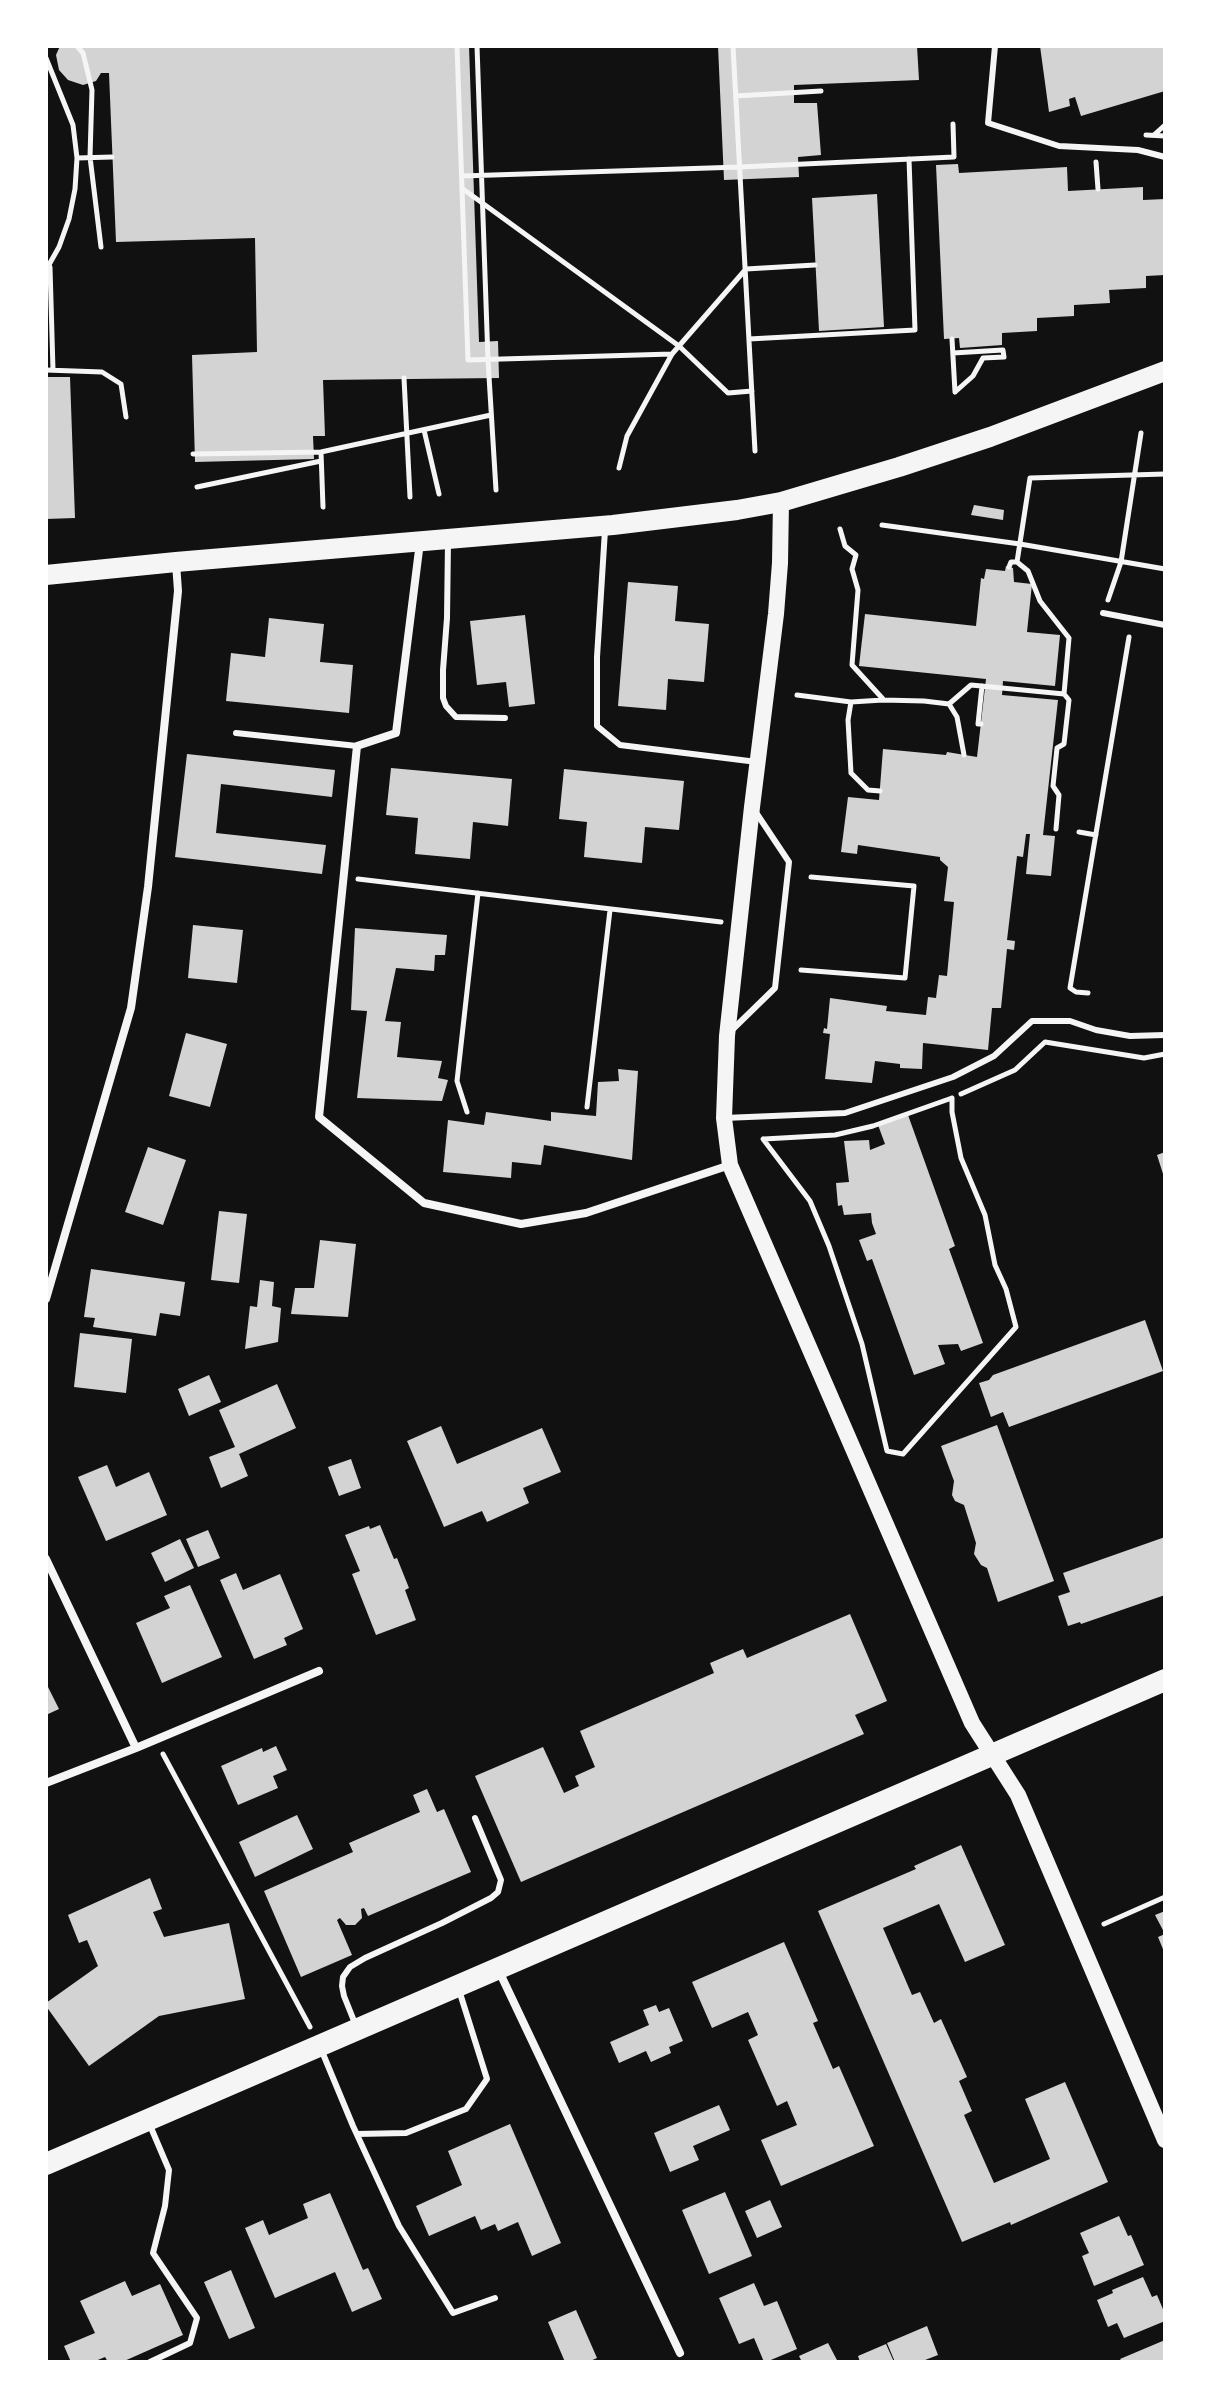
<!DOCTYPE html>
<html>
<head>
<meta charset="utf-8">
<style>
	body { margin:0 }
	#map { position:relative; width:1211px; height:2408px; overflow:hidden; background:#111; font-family:Signika,sans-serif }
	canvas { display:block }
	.frame { position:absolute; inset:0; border:48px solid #fff; pointer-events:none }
</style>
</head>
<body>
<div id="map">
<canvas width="1211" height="2408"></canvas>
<div class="frame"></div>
</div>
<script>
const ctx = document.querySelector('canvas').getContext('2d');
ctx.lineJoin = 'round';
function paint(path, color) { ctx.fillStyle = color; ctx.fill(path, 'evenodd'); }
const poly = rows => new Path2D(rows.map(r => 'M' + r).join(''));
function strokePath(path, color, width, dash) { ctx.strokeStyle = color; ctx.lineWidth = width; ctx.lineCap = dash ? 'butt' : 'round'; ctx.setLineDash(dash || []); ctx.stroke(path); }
paint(poly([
	[60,46,469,46,479,342,498,341,499,378,323,380,325,436,313,436,314,459,195,462,192,355,257,352,255,238,116,242,109,73,101,73,96,81,83,85,68,80,59,70,56,55],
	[718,46,917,46,919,80,794,85,794,103,817,103,821,155,798,157,799,177,724,180],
	[1040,46,1165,46,1165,91,1081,116,1075,97,1069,99,1070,106,1049,112],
	[958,164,959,173,1067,167,1068,191,1143,187,1143,200,1165,199,1165,275,1146,276,1146,288,1109,290,1110,303,1074,305,1074,316,1037,318,1037,331,1002,333,1002,345,960,348,959,338,944,339,936,165],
	[877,194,884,327,819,331,812,198],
	[46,377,70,377,75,518,46,519],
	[974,505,1004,510,1003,520,971,515],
	[1006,566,1013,568,1014,582,1032,584,1027,632,1060,635,1055,686,1003,681,1002,695,1058,700,1043,835,1055,836,1051,876,1026,874,1030,834,1026,834,1023,857,1017,856,1007,940,1015,941,1014,950,1007,949,1001,1008,992,1008,988,1050,923,1043,922,1069,900,1068,900,1064,875,1061,872,1083,825,1079,830,1034,823,1033,824,1028,827,1029,830,998,887,1006,886,1011,926,1015,928,997,936,998,939,975,947,976,954,902,944,901,948,867,940,860,940,857,858,845,857,854,841,852,848,797,879,800,883,749,946,755,947,752,977,757,986,679,859,666,865,614,976,626,981,578,984,579,986,569,1005,571],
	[628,582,678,586,675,621,709,624,704,682,668,679,666,710,618,706],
	[525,615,535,704,509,707,506,682,477,685,470,621],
	[269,618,324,624,320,662,353,665,349,713,226,701,231,653,265,657],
	[187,754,335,770,332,797,221,784,216,833,326,845,322,874,175,857],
	[391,768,512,779,508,826,473,822,470,859,415,854,418,818,386,815],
	[564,769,684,781,679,830,645,827,642,863,584,857,587,822,559,819],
	[193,925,243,930,237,983,188,978],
	[355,928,447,935,445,955,435,955,434,971,396,968,385,1021,401,1022,397,1057,442,1061,438,1078,448,1080,442,1101,357,1098,367,1011,351,1010],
	[186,1033,227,1044,210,1107,169,1096],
	[618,1069,638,1071,632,1160,544,1145,541,1165,512,1162,511,1178,443,1172,448,1120,484,1125,486,1112,551,1121,551,1112,596,1116,598,1082,619,1081],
	[908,1115,955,1246,949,1249,983,1343,961,1351,958,1344,938,1345,945,1364,914,1375,872,1259,867,1261,859,1240,876,1234,872,1223,871,1213,844,1215,842,1205,838,1206,836,1183,849,1182,844,1141,869,1140,870,1150,885,1144,878,1125],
	[148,1147,186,1160,163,1225,125,1212],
	[1165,1152,1165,1177,1164,1177,1157,1155],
	[219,1211,247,1214,239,1283,211,1280],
	[320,1240,356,1244,348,1317,291,1314,295,1288,314,1288],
	[91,1269,185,1282,180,1316,160,1313,156,1336,93,1327,95,1318,84,1317],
	[260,1280,274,1282,272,1306,281,1308,278,1342,245,1349,250,1306,257,1307],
	[1145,1320,1163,1371,1009,1427,1003,1412,991,1417,979,1383,989,1380,993,1375],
	[80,1333,132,1339,126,1393,74,1387],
	[209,1375,221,1402,189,1416,178,1389],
	[277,1384,296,1428,239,1454,248,1476,221,1488,209,1457,235,1447,219,1410],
	[997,1425,1054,1581,998,1602,987,1568,981,1565,974,1554,976,1543,964,1505,955,1501,952,1495,954,1481,941,1446],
	[441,1426,457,1464,542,1428,561,1472,523,1488,529,1503,487,1522,482,1511,444,1527,407,1441],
	[351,1459,361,1488,339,1496,328,1467],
	[107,1465,116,1487,149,1472,167,1515,106,1541,78,1477],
	[380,1525,394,1559,397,1558,409,1588,405,1590,416,1620,376,1635,352,1574,360,1571,345,1535,369,1526,370,1529],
	[208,1530,220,1558,198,1567,186,1539],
	[1165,1537,1165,1595,1081,1624,1080,1622,1068,1626,1058,1596,1070,1592,1063,1573],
	[180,1539,194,1568,165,1582,151,1553],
	[236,1573,243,1590,280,1574,303,1629,284,1638,287,1645,254,1659,220,1580],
	[190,1585,222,1657,162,1683,136,1623,170,1608,164,1596],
	[850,1614,887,1701,855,1715,864,1734,521,1882,475,1776,543,1747,564,1793,579,1786,575,1776,595,1767,580,1731,714,1673,710,1663,743,1649,747,1658],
	[46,1683,59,1709,46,1715],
	[276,1746,287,1770,273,1776,278,1788,238,1805,221,1766,262,1748,263,1752],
	[427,1789,437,1812,444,1809,471,1872,368,1916,364,1908,361,1909,362,1918,355,1925,346,1925,340,1918,337,1920,352,1955,301,1977,264,1891,353,1852,349,1843,420,1812,413,1795],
	[297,1815,313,1849,255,1877,239,1842],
	[961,1845,1005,1945,965,1962,939,1904,883,1928,912,1995,920,1992,934,2023,941,2019,967,2077,959,2081,972,2111,964,2115,994,2183,1050,2159,1025,2099,1065,2082,1108,2182,1011,2225,1010,2222,962,2242,818,1911,916,1869,914,1866],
	[150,1878,162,1909,153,1912,164,1937,229,1923,245,1999,159,2016,89,2066,46,2006,46,2003,98,1966,87,1940,79,1943,68,1915],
	[1165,1911,1165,1954,1158,1937,1165,1934,1155,1915],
	[784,1942,818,2021,813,2023,833,2069,839,2066,874,2146,781,2186,761,2140,797,2125,787,2101,777,2106,748,2040,758,2035,748,2012,712,2028,692,1982],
	[656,2005,659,2012,669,2008,683,2041,669,2047,671,2053,651,2062,646,2051,619,2063,610,2042,649,2025,643,2010],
	[719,2105,730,2130,693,2146,699,2160,670,2172,654,2133],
	[510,2124,561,2243,532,2256,518,2222,498,2231,495,2224,481,2230,475,2216,429,2236,416,2206,462,2185,448,2151],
	[725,2192,752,2256,709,2274,682,2210],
	[330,2193,363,2270,368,2268,382,2299,352,2312,335,2272,275,2298,245,2228,263,2220,269,2235,308,2218,303,2204],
	[770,2200,782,2227,757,2238,745,2211],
	[1119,2216,1128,2236,1131,2235,1144,2265,1094,2286,1082,2256,1089,2253,1080,2233],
	[231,2270,255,2328,229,2339,204,2282],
	[1143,2277,1152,2297,1157,2295,1165,2314,1165,2321,1124,2338,1117,2323,1108,2327,1097,2300,1113,2293,1112,2290],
	[125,2281,132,2296,160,2284,183,2335,122,2362,108,2362,105,2357,93,2362,71,2362,64,2346,95,2333,80,2301],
	[754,2283,764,2306,777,2301,797,2349,766,2362,764,2362,754,2338,739,2344,719,2298],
	[576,2310,597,2358,588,2362,565,2362,548,2322],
	[927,2326,938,2355,920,2362,895,2362,887,2343],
	[1165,2340,1165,2362,1122,2362,1120,2359],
	[828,2343,838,2362,802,2362,799,2356],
	[886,2344,894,2362,860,2362,858,2356]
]), '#d3d3d3');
strokePath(poly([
	[77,46,83,53,92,90,90,157,101,247],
	[457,46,468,360,672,354],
	[477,46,488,360,496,490],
	[733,46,755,451],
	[46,58,73,125,77,158,75,189,69,219,59,247,46,270],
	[736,96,821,91],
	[1146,135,1165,136],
	[1154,135,1165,125],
	[77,158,112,157],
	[1096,162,1098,189],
	[462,176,740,167,954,157,953,124],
	[463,189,679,346,728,393,752,391],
	[50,267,53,370],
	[749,339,915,330,909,159],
	[952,339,955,392],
	[953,353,1003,350,1004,357,983,358,973,376,955,392],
	[46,370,102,372,121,384,126,417],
	[404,378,410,497],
	[424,430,439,494],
	[321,452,323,507],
	[193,454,321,452,491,415],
	[619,468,627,436,672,354,746,269,815,265],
	[197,487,321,461],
	[882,525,1020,544,1165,569],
	[840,529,845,546,856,555,852,569,858,590,852,665,883,699],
	[1017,562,1030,478,1165,474],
	[1108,600,1121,562,1141,433],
	[797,695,851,702,883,700,924,701,949,704,971,685,1064,694,1069,638,1040,601,1028,571,1017,562,1011,562,1009,567],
	[851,702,848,720,851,773,868,790,880,791],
	[949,704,957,717,964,755],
	[981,724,978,724,982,686],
	[1056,829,1059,795,1053,786,1057,748,1064,744,1069,700,1064,694],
	[1079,832,1096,835],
	[358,879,721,922],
	[801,970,905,978,914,886,811,877],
	[1088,993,1076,992,1070,988,1129,637],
	[961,1094,1015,1070,1045,1042,1144,1058,1165,1054],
	[587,1107,610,910],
	[467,1112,457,1081,478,893],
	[763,1139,810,1201,829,1246,862,1344,887,1451,903,1454,1016,1327,1006,1289,995,1265,985,1215,961,1158,952,1112,952,1098],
	[764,1139,835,1135,873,1126,952,1098],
	[163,1754,310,2027],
	[1104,1924,1165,1897]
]), '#f5f5f5', 5);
strokePath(poly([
	[995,46,988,123,1059,146,1138,150,1165,157],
	[605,530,597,657,597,726,620,745,757,762],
	[448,542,447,618,443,670,443,698,446,706,456,717,505,718],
	[1103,613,1165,625],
	[236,733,357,746],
	[732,1030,775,988,789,862,755,811],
	[724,1118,845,1113,953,1077,994,1056,1032,1021,1070,1021,1096,1030,1130,1036,1165,1035],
	[356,2026,344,1996,342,1986,343,1977,350,1967,365,1958,442,1923,491,1898,498,1892,501,1880,475,1818],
	[321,2049,353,2126,399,2226,453,2313,495,2298],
	[149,2123,169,2170,165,2206,153,2253,197,2318,190,2343,150,2362],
	[357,2134,406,2133,466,2109,487,2079,459,1990]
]), '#f5f5f5', 6);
strokePath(poly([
	[420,542,396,733,357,746,319,1117,424,1203,521,1224,586,1213,730,1165],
	[46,1299,131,1008,148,887,178,591,176,563],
	[46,1559,136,1748],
	[46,1783,136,1748,319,1671],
	[498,1969,680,2353]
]), '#f5f5f5', 8);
strokePath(poly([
	[781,502,780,563,776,614,752,807,727,1036,724,1118,730,1165,972,1723,1018,1795,1165,2140]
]), '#f5f5f5', 16);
strokePath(poly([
	[46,575,176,562,613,525,737,510,781,502,899,467,990,437,1165,371]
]), '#f5f5f5', 20);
strokePath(poly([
	[46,2164,1165,1680]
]), '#f5f5f5', 22);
</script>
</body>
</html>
